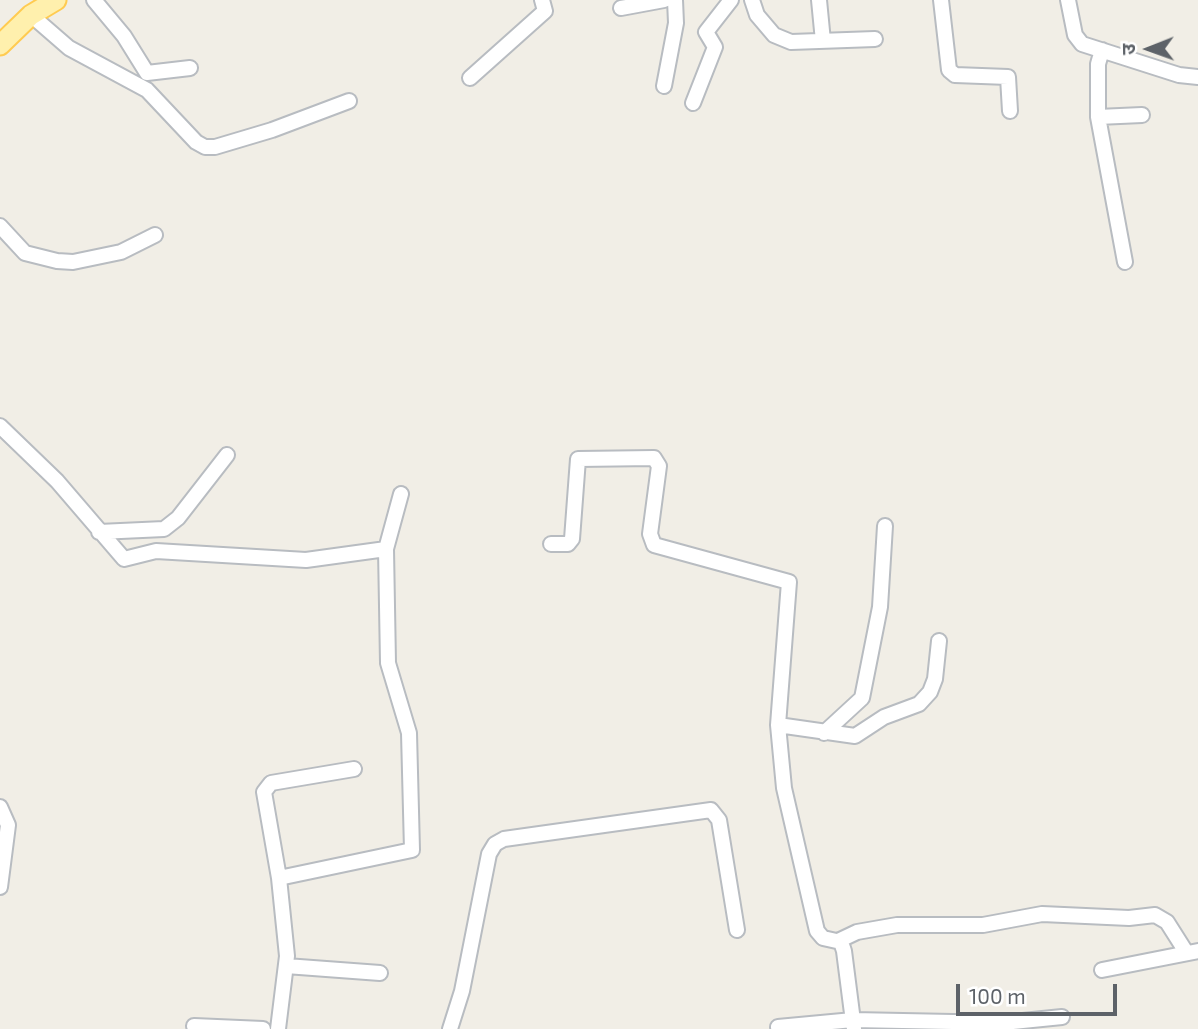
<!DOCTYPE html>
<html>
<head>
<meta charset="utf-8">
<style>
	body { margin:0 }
	#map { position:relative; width:1198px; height:1029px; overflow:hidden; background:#f1eee6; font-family:"Exo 2","Noto Sans Devanagari",sans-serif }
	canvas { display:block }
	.north { position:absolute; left:1114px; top:14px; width:70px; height:70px; -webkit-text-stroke:5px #fff; paint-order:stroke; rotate:269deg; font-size:19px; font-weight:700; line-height:28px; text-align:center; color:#5d6268 }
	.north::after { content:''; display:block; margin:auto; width:24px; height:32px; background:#5d6268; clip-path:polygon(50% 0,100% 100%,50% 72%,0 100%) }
	.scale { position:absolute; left:956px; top:984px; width:161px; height:32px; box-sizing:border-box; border:4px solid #5d6268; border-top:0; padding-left:9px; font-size:21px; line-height:24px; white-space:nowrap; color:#5d6268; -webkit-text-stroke:5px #fff; paint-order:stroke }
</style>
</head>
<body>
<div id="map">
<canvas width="1198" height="1029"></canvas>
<div class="north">उ</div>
<div class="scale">100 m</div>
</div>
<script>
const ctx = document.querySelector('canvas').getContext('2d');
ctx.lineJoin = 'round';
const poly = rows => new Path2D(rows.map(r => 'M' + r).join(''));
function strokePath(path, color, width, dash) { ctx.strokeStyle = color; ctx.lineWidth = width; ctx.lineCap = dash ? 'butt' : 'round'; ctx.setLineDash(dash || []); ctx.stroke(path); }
const minor = poly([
	[94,0,124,36,147,73,190,68],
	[752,0,757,15,774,35,791,42,875,39],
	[819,0,823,41],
	[941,0,949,70,955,75,1008,77,1010,111],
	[1068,0,1075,35,1082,44,1179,75,1198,77],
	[621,8,664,0],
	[31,15,69,48,147,90,196,142,205,147,215,147,272,130,349,101],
	[1102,50,1098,64,1098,117,1125,262],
	[470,78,545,11,542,0],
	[664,86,676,23,675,0],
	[693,103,715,47,706,32,731,0],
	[1098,117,1142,115],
	[0,226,25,253,57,261,73,262,121,252,155,235],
	[0,426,57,481,124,559,156,551,306,560,386,549],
	[99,532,164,529,178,518,227,455],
	[551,544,568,544,572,539,578,459,654,458,659,466,650,534,654,545,789,582,778,725,784,788,817,931,823,938,841,942,844,951,854,1029],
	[778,725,855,736,884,717,919,704,930,692,935,679,939,641],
	[824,733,862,698,880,607,885,526],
	[0,807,8,825,0,887],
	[279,878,412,850,409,733,388,663,386,549,401,494],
	[838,941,857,932,897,925,983,925,1042,914,1129,918,1155,915,1167,922,1186,952],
	[286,966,380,973],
	[1102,970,1198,951],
	[194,1026,263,1029],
	[778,1027,853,1020,1003,1023,1062,1017],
	[278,1029,287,956,279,878,264,792,271,783,354,769],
	[450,1029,462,991,489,854,495,844,504,839,711,810,719,820,737,930]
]);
const major = poly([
	[0,45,31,15,56,0]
]);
strokePath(minor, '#b8bcc1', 18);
strokePath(major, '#ffcb51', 23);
strokePath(minor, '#fff', 14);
strokePath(major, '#fff0ad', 19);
</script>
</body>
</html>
